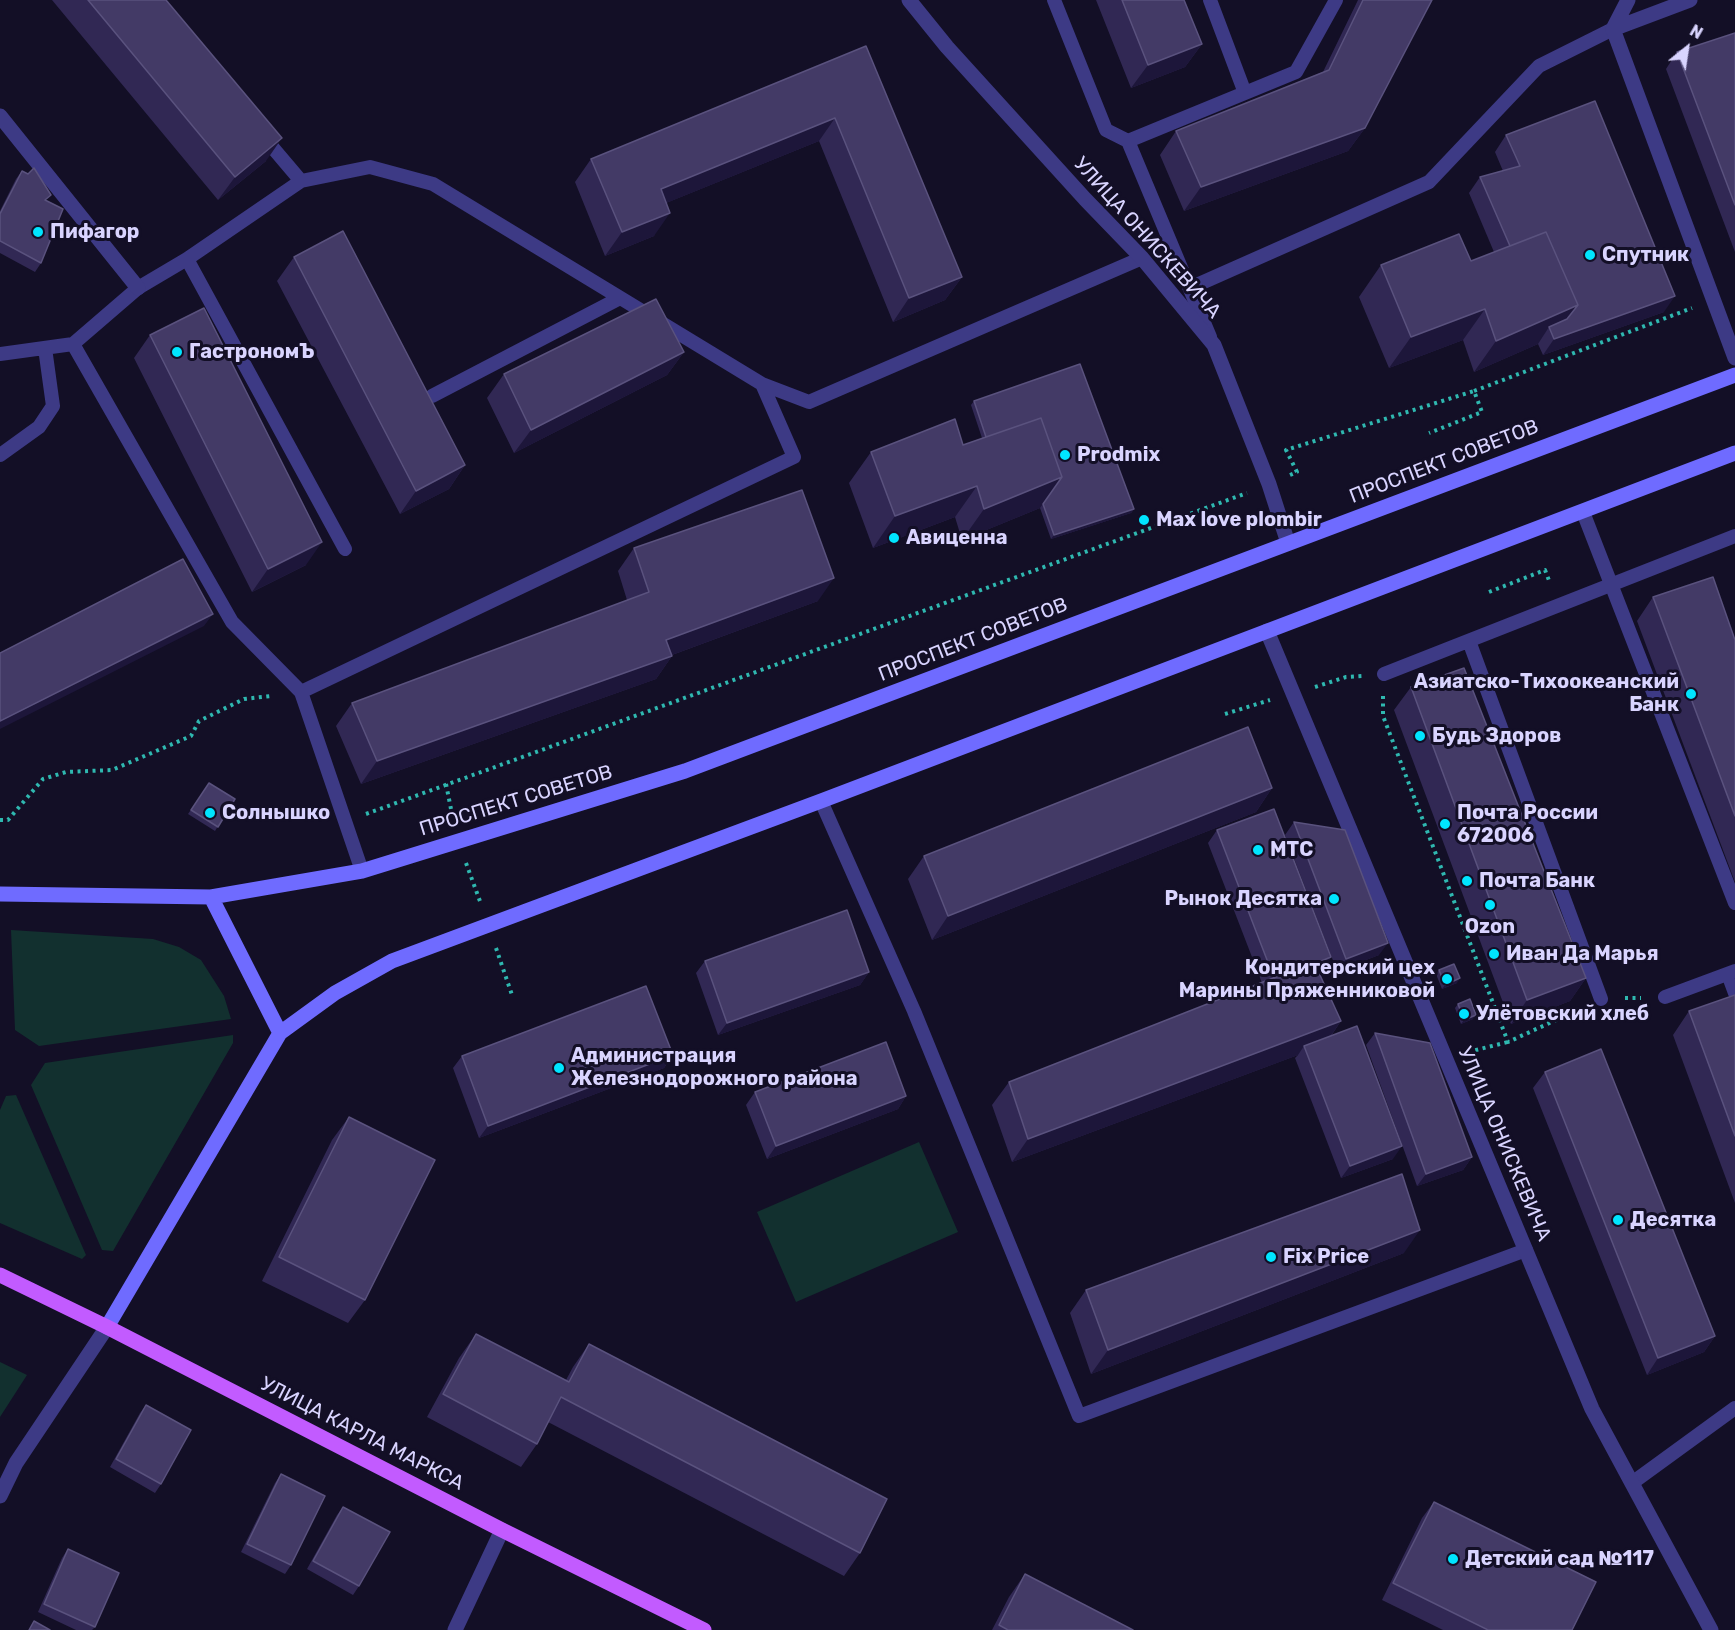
<!DOCTYPE html>
<html>
<head>
<meta charset="utf-8">
<style>
	body { margin:0 }
	#map { position:relative; width:1735px; height:1630px; overflow:hidden; background:#130f26; font-family:Rubik,sans-serif }
	canvas { display:block }
	.north { position:absolute; left:1657px; top:18px; width:60px; height:60px; -webkit-text-stroke:4px #130f26; paint-order:stroke; rotate:30deg; font-size:16px; font-weight:700; line-height:24px; text-align:center; color:#d9d4ff }
	.north::after { content:''; display:block; margin:auto; width:21px; height:27px; background:#d9d4ff; clip-path:polygon(50% 0,100% 100%,50% 72%,0 100%) }
</style>
</head>
<body>
<div id="map">
<canvas width="1735" height="1630"></canvas>
<div class="north">N</div>
</div>
<script>
const ctx = document.querySelector('canvas').getContext('2d');
ctx.lineJoin = 'round';
function paint(path, color) { ctx.fillStyle = color; ctx.fill(path, 'evenodd'); }
const poly = rows => new Path2D(rows.map(r => 'M' + r).join(''));
function strokePath(path, color, width, dash) { ctx.strokeStyle = color; ctx.lineWidth = width; ctx.lineCap = dash ? 'butt' : 'round'; ctx.setLineDash(dash || []); ctx.stroke(path); }
function drawText(font, color, halo, rows, align = 'center') {
  ctx.font = font + ' Rubik,sans-serif'; ctx.lineWidth = 6; ctx.setLineDash([]); ctx.textBaseline = 'middle'; ctx.strokeStyle = halo; ctx.fillStyle = color; for (const [text, x, y, turn = 0] of rows) {
    ctx.save(); ctx.translate(x, y); ctx.rotate((+turn || 0) * Math.PI / 180); ctx.textAlign = isNaN(turn) ? turn : align; if (halo) ctx.strokeText(text, 0, 0); ctx.fillText(text, 0, 0); ctx.restore();
  }
}
paint(poly([
	[11,930,153,939,179,947,201,960,224,996,231,1019,39,1046,15,1030],
	[233,1035,233,1043,113,1251,102,1250,31,1085,45,1063],
	[16,1095,86,1255,82,1259,0,1223,0,1110,6,1096],
	[919,1142,958,1232,796,1302,757,1212],
	[0,1362,27,1375,0,1417]
]), '#12302f');
strokePath(poly([
	[1474,391,1692,308],
	[1290,475,1297,472,1286,450,1474,391,1482,412,1429,433],
	[1489,592,1545,570,1550,583],
	[1315,687,1346,677,1363,676],
	[1383,696,1383,716,1508,1042,1580,1009],
	[1225,714,1270,700],
	[446,784,453,819],
	[366,814,1247,493],
	[0,820,8,820,43,779,66,772,112,770,191,736,199,721,244,699,271,696],
	[466,863,481,904],
	[496,948,512,995],
	[1625,998,1641,998],
	[1468,1052,1508,1042]
]), '#2fb8b0', 4, [3, 4.5]);
strokePath(poly([
	[1054,0,1106,130,1128,141],
	[1210,0,1245,93],
	[262,135,301,181],
	[187,259,345,549],
	[1190,288,1429,182,1539,66,1613,29],
	[1210,337,1128,141,1296,72,1336,0],
	[73,344,232,622,301,692],
	[0,354,73,344,138,288,187,259,301,181,370,167,433,184,762,384,809,402,1142,258],
	[432,396,620,298],
	[0,455,39,427,53,406,45,348],
	[1583,512,1735,903],
	[1469,641,1601,999],
	[1384,674,1735,536],
	[821,801,914,1011,1079,1416,1526,1250],
	[362,871,301,692,794,457,762,384],
	[1728,974,1735,993],
	[1665,997,1735,971],
	[1632,1483,1735,1408]
]), '#3d3a85', 14);
strokePath(poly([
	[909,0,947,47,1085,199,1142,258,1214,345,1269,484,1288,543],
	[1628,0,1613,29,1735,358],
	[1613,29,1690,0],
	[0,116,138,288],
	[1267,631,1592,1409,1711,1630],
	[0,1496,16,1463,107,1327],
	[455,1630,502,1530]
]), '#3d3a85', 15);
strokePath(poly([
	[0,894,211,897,362,871,685,771,1735,375],
	[211,897,280,1033],
	[107,1327,280,1033,335,993,392,961,821,801,1735,453]
]), '#6f6bff', 15);
strokePath(poly([
	[0,1275,107,1327,502,1530,704,1630]
]), '#c25bff', 15);
paint(poly([
	[52,0,166,0,266,161,218,200],
	[1096,0,1184,0,1202,44,1185,67,1131,88],
	[1358,0,1432,0,1365,128,1348,151,1184,211,1160,155,1176,131,1323,72],
	[1735,33,1735,252,1666,69,1677,52],
	[866,46,962,277,945,300,893,322,819,141,666,203,654,236,605,256,575,182,591,159],
	[1506,135,1664,312,1543,355,1538,344,1474,372,1463,340,1389,368,1359,297,1381,265,1471,261,1494,252,1469,193,1480,177,1503,171,1495,152],
	[22,171,47,201,41,263,35,272,0,253,0,211,16,179],
	[294,257,465,465,449,489,400,514,277,281],
	[150,335,306,565,252,592,134,358],
	[684,352,667,375,514,453,487,398,504,374],
	[974,401,1134,509,1131,513,1051,539,1040,508,962,540,955,517,873,548,849,483,871,452,963,445,982,438,971,405],
	[634,548,818,601,672,655,672,656,656,679,361,784,336,726,352,703,627,600,618,571],
	[1653,597,1735,640,1735,882,1637,621],
	[1411,687,1586,978,1570,1001,1511,1024,1394,710],
	[209,783,235,799,215,831,188,814],
	[1272,788,1256,812,932,940,908,879,924,856],
	[1294,822,1379,955,1337,971,1285,835],
	[1217,830,1331,957,1322,970,1318,971,1341,1021,1331,1036,1393,1159,1341,1178,1295,1058,1298,1055,1012,1162,992,1105,1009,1082,1262,983,1208,843],
	[705,961,869,972,860,985,718,1035,696,973],
	[1439,970,1457,983,1442,989,1436,974],
	[1735,995,1735,1203,1673,1035,1689,1011],
	[1458,1004,1473,1019,1461,1024,1455,1008],
	[1375,1033,1472,1157,1463,1170,1417,1186,1366,1045],
	[673,1055,664,1068,479,1138,453,1068,462,1056],
	[1545,1072,1715,1336,1704,1352,1647,1375,1533,1088],
	[755,1092,906,1096,898,1109,767,1159,746,1105],
	[349,1117,365,1300,348,1323,262,1281,332,1140],
	[1404,1253,1091,1374,1070,1313,1086,1290],
	[476,1334,566,1380,573,1367,589,1344,860,1553,844,1576,548,1422,537,1444,521,1467,427,1417,459,1358],
	[146,1405,161,1484,155,1493,110,1467,140,1413],
	[281,1474,291,1565,285,1574,241,1552,275,1483],
	[1434,1502,1572,1630,1443,1630,1382,1600,1422,1518],
	[343,1507,359,1586,353,1595,307,1569,337,1515],
	[68,1549,95,1627,92,1630,76,1630,38,1612,62,1558],
	[1025,1574,1133,1630,992,1630,1009,1597]
]), '#312854');
paint(poly([
	[1202,44,1185,67,1131,88,1148,65],
	[835,118,819,141,644,212,661,189],
	[1365,128,1348,151,1184,211,1201,187],
	[282,138,266,161,218,200,235,177],
	[670,213,654,236,605,256,622,232],
	[962,277,945,300,893,322,909,298],
	[1675,296,1664,312,1543,355,1554,339],
	[1578,305,1556,336,1549,327,1538,344,1474,372,1496,341],
	[1485,309,1463,340,1389,368,1411,337],
	[684,352,667,375,514,453,531,430],
	[465,465,449,489,400,514,416,491],
	[1062,477,1040,508,962,540,984,509],
	[977,486,955,517,873,548,895,516],
	[1134,509,1131,513,1051,539,1054,535],
	[322,542,306,565,252,592,268,569],
	[834,578,818,601,650,663,666,640],
	[213,614,204,626,0,729,0,721],
	[672,656,656,679,361,784,377,761],
	[1272,788,1256,812,932,940,948,916],
	[1388,943,1379,955,1337,971,1346,959],
	[1331,957,1322,970,1265,992,1274,979],
	[869,972,860,985,718,1035,727,1023],
	[1460,978,1457,983,1442,989,1445,985],
	[1586,978,1570,1001,1511,1024,1527,1000],
	[1476,1015,1473,1019,1461,1024,1464,1020],
	[1341,1021,1325,1044,1304,1046,1298,1055,1012,1162,1028,1139],
	[673,1055,664,1068,479,1138,488,1126],
	[906,1096,898,1109,767,1159,776,1146],
	[1402,1146,1393,1159,1341,1178,1350,1166],
	[1472,1157,1463,1170,1417,1186,1426,1174],
	[1420,1230,1404,1253,1091,1374,1108,1350],
	[1715,1336,1704,1352,1647,1375,1658,1358]
]), '#1d163a');
const building = poly([
	[88,0,166,0,282,138,235,177,88,0],
	[1122,0,1184,0,1202,44,1148,65,1122,0],
	[1363,0,1432,0,1365,128,1201,187,1176,131,1329,70,1363,0],
	[1735,33,1735,205,1677,52,1735,33],
	[866,46,962,277,909,298,835,118,661,189,670,213,622,232,591,159,866,46],
	[1595,101,1675,296,1554,339,1549,327,1567,319,1578,305,1546,232,1510,246,1480,177,1520,166,1506,135,1595,101],
	[34,168,51,195,45,200,63,209,41,263,0,241,0,214,22,171,28,174,34,168],
	[343,231,465,465,416,491,294,257,343,231],
	[1546,232,1578,305,1496,341,1485,309,1411,337,1381,265,1459,234,1471,261,1546,232],
	[656,299,684,352,531,430,504,374,656,299],
	[204,308,322,542,268,569,150,335,204,308],
	[1080,364,1134,509,1054,535,1043,504,1062,477,1041,418,986,437,974,401,1080,364],
	[1041,418,1062,477,984,509,977,486,895,516,871,452,955,419,963,445,1041,418],
	[802,490,834,578,666,640,672,656,377,761,352,703,649,592,634,548,802,490],
	[183,559,213,614,0,721,0,653,183,559],
	[1713,577,1735,640,1735,816,1653,597,1713,577],
	[1464,668,1586,978,1527,1000,1411,687,1464,668],
	[1248,727,1272,788,948,916,924,856,1248,727],
	[209,783,235,799,218,827,191,810,209,783],
	[1274,809,1331,957,1314,964,1314,962,1274,978,1217,830,1274,809],
	[1294,822,1345,830,1388,943,1346,959,1294,822],
	[847,910,869,972,727,1023,705,961,847,910],
	[1314,962,1341,1021,1028,1139,1009,1082,1314,962],
	[1454,964,1460,978,1445,985,1439,970,1454,964],
	[646,986,673,1055,488,1126,462,1056,646,986],
	[1735,995,1735,1136,1689,1011,1735,995],
	[1470,999,1476,1015,1464,1020,1458,1004,1470,999],
	[1357,1026,1402,1146,1350,1166,1304,1046,1357,1026],
	[1375,1033,1430,1043,1472,1157,1426,1174,1375,1033],
	[886,1042,906,1096,776,1146,755,1092,886,1042],
	[1601,1049,1715,1336,1658,1358,1545,1072,1601,1049],
	[349,1117,435,1160,365,1300,279,1257,349,1117],
	[1402,1174,1420,1230,1108,1350,1086,1290,1402,1174],
	[476,1334,569,1382,589,1344,887,1499,860,1553,561,1397,537,1444,443,1394,476,1334],
	[146,1405,191,1430,161,1484,116,1459,146,1405],
	[281,1474,325,1496,291,1565,247,1544,281,1474],
	[1434,1502,1596,1582,1572,1630,1488,1630,1393,1583,1434,1502],
	[343,1507,390,1532,359,1586,313,1561,343,1507],
	[68,1549,119,1573,95,1627,44,1604,68,1549],
	[1025,1574,1133,1630,1008,1630,999,1625,1025,1574],
	[34,1621,50,1630,29,1630,34,1621]
]);
paint(building, '#433a66');
strokePath(building, '#5a527e', 1.5);
for (const [x, y, r, color] of [
	[38,232,6,"#00e5ff"],
	[1590,255,6,"#00e5ff"],
	[177,352,6,"#00e5ff"],
	[1065,455,6,"#00e5ff"],
	[1144,520,6,"#00e5ff"],
	[894,538,6,"#00e5ff"],
	[1691,694,6,"#00e5ff"],
	[1420,736,6,"#00e5ff"],
	[210,813,6,"#00e5ff"],
	[1445,824,6,"#00e5ff"],
	[1258,850,6,"#00e5ff"],
	[1467,881,6,"#00e5ff"],
	[1334,899,6,"#00e5ff"],
	[1490,905,6,"#00e5ff"],
	[1494,954,6,"#00e5ff"],
	[1447,979,6,"#00e5ff"],
	[1464,1014,6,"#00e5ff"],
	[559,1068,6,"#00e5ff"],
	[1618,1220,6,"#00e5ff"],
	[1271,1257,6,"#00e5ff"],
	[1453,1559,6,"#00e5ff"]
]) { const dot = new Path2D(); dot.arc(x, y, r, 0, 2 * Math.PI); ctx.fillStyle = color; ctx.fill(dot); strokePath(dot, '#130f26', 2); }
drawText('bold 20px', '#d9d4ff', '#130f26', [
	["Пифагор",50,232],
	["Спутник",1602,255],
	["ГастрономЪ",189,352],
	["Prodmix",1077,455],
	["Max love plombir",1156,520],
	["Авиценна",906,538],
	["Азиатско-Тихоокеанский",1679,682,"right"],
	["Банк",1679,705,"right"],
	["Будь Здоров",1432,736],
	["Солнышко",222,813],
	["Почта России",1457,813],
	["672006",1457,836],
	["МТС",1270,850],
	["Почта Банк",1479,881],
	["Рынок Десятка",1322,899,"right"],
	["Ozon",1490,927,"center"],
	["Иван Да Марья",1506,954],
	["Кондитерский цех",1435,968,"right"],
	["Марины Пряженниковой",1435,991,"right"],
	["Улётовский хлеб",1476,1014],
	["Администрация",571,1056],
	["Железнодорожного района",571,1079],
	["Десятка",1630,1220],
	["Fix Price",1283,1257],
	["Детский сад №117",1465,1559]
], 'left');
drawText('20px', '#d9d4ff', '#130f26', [
	["УЛИЦА ОНИСКЕВИЧА",1147,238,48],
	["ПРОСПЕКТ СОВЕТОВ",1444,462,-21],
	["ПРОСПЕКТ СОВЕТОВ",973,640,-21],
	["ПРОСПЕКТ СОВЕТОВ",516,801,-17],
	["УЛИЦА ОНИСКЕВИЧА",1504,1144,67],
	["УЛИЦА КАРЛА МАРКСА",362,1434,27]
]);
</script>
</body>
</html>
